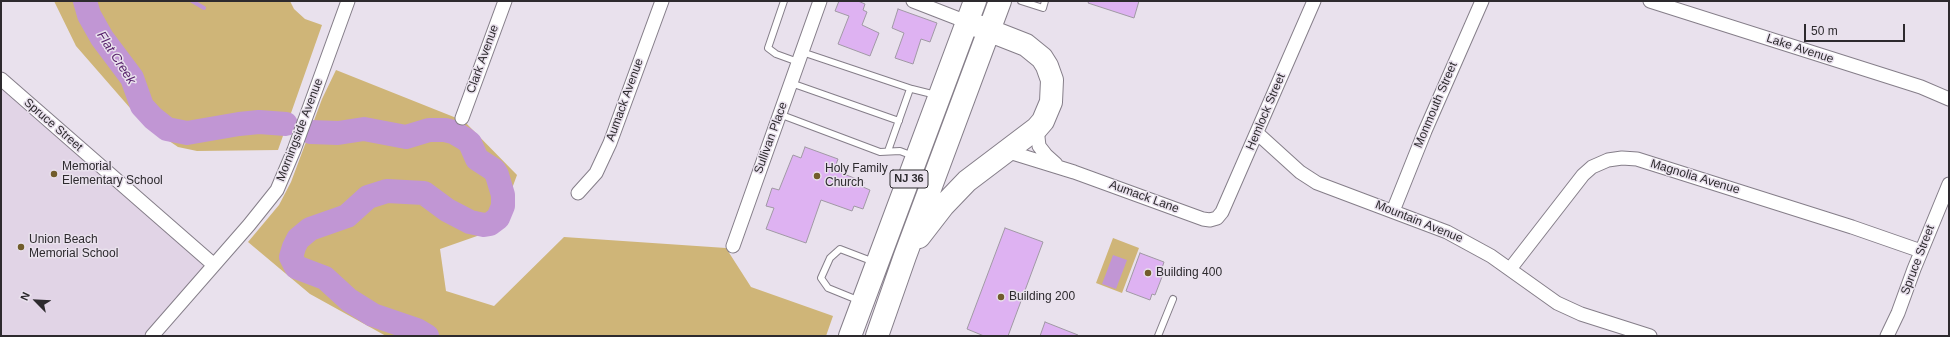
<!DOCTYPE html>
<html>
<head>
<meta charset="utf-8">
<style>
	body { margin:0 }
	#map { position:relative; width:1950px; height:337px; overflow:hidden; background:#e9e1ed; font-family:Arial,sans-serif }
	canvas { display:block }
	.frame { position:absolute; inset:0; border:2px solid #2d2a2e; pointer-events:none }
	.north { position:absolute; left:16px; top:281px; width:40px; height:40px; -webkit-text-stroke:3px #e9e1ed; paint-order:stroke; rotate:294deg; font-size:11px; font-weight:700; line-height:16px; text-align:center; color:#2d2a2e }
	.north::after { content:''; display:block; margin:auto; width:14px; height:18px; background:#2d2a2e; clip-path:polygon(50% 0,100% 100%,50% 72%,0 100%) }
	.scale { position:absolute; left:1804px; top:24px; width:101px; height:18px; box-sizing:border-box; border:2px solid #2d2a2e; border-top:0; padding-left:5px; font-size:12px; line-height:14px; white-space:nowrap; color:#2d2a2e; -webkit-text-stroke:3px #e9e1ed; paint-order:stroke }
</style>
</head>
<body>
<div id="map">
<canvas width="1950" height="337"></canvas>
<div class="frame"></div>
<div class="north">N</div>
<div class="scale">50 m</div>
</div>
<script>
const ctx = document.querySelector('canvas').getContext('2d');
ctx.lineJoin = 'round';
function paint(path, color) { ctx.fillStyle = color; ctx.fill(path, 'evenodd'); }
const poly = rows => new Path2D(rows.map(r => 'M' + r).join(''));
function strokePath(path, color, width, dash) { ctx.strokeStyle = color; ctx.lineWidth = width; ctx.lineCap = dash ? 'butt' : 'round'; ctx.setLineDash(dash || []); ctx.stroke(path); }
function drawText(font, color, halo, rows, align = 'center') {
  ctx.font = font + ' Arial,sans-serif'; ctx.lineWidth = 3; ctx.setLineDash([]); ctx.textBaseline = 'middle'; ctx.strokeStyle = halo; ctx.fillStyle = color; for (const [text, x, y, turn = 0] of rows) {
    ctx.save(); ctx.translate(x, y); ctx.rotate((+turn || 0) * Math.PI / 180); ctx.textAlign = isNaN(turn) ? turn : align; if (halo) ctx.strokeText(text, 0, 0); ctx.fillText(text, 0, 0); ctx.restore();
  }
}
paint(poly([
	[1,82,214,265,152,336,1,336]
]), '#e1d4e6');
paint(poly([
	[54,1,290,1,294,9,305,19,322,25,278,150,197,151,178,147,144,124,76,46],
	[336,70,464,121,517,175,497,229,440,249,446,291,494,306,564,237,726,248,751,287,833,316,826,336,386,336,310,294,248,242,279,205,291,182,322,99],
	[1113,238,1139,248,1122,293,1096,283]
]), '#cfb578');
paint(poly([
	[1113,255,1127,260,1116,289,1102,284]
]), '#c196d4');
strokePath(poly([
	[192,1,204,8]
]), '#c196d4', 4);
strokePath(poly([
	[85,1,89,15,102,38,132,78,142,106,153,118,167,129,187,133,239,124,259,122,286,124],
	[311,132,338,133,364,129,406,137,429,130,445,130,453,132,465,139,470,143,477,159,494,170,497,175,503,195,503,206,498,218,490,224,484,225,470,222,447,210,424,193,387,191,368,197,347,216,310,229,298,239,294,247,291,257,296,267,325,278,349,300,373,315,417,330,427,336]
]), '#c196d4', 24);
const building = poly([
	[839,1,858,1,865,4,863,10,867,12,862,25,879,33,870,56,838,44,849,16,835,11,839,1],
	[1089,1,1139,1,1134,18,1088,3,1089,1],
	[898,9,937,23,930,42,921,39,913,64,895,58,904,33,892,28,898,9],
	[805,147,838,159,834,170,864,182,863,187,870,190,863,209,854,206,852,211,821,200,806,243,766,229,774,208,766,206,772,188,779,190,793,155,801,158,805,147],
	[1005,228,1043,242,1008,336,984,336,967,329,1005,228],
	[1140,253,1164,262,1162,268,1165,269,1155,295,1152,294,1150,300,1126,291,1140,253],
	[1045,322,1078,335,1078,336,1040,336,1045,322]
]);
paint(building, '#deb2f2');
strokePath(building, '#a099a4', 1);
const lane = poly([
	[784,1,768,48,776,54,798,62],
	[1021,1,1043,8,1045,1],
	[802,52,912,89,936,95],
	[791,83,899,121],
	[779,114,880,152,900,151,913,156],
	[888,151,910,89],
	[860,301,828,288,821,278,830,258,840,249,874,262],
	[1158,336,1173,299]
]);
const street = poly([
	[913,1,967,22],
	[1650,1,1921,87,1949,99],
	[1,79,214,265],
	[462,118,505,1],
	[1037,128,1039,146,1046,155,1056,164],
	[1257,133,1300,172,1317,183,1447,232,1491,256,1557,303,1581,314,1650,336],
	[1006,151,1074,172,1203,219,1210,220,1217,218,1222,212,1314,1],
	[578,193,596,173,610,143,662,1],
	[1393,211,1425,131,1482,1],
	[733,246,820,1],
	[1510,269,1583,175,1592,167,1608,160,1622,158,1637,159,1852,227,1921,251],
	[152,336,249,225,277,190,294,150,348,1],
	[1887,336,1898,313,1914,269,1949,184]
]);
const highway = poly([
	[919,237,943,206,967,181,1037,128,1043,121,1051,102,1052,80,1047,66,1042,58,1026,45,975,25],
	[850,336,975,1],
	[877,336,905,256,1000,1]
]);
strokePath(lane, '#857e89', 8);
strokePath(street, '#857e89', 15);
strokePath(highway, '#857e89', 24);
strokePath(lane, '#fff', 6);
strokePath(street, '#fff', 13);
strokePath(highway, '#fff', 22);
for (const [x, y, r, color] of [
	[54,174,4,"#715c2b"],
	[817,176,4,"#715c2b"],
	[21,247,4,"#715c2b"],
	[1148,273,4,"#715c2b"],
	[1001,297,4,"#715c2b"]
]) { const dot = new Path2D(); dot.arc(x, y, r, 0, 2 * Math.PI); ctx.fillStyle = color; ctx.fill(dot); strokePath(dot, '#e9e1ed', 1.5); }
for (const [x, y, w] of [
	[909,179,38]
]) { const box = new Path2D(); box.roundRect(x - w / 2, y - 9, w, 18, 3); ctx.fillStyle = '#e9e1ed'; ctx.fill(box); strokePath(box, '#2d2a2e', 1); }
drawText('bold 11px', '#2d2a2e', null, [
	["NJ 36",909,179]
]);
drawText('12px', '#2d2a2e', '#e9e1ed', [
	["Lake Avenue",1800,49,18],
	["Clark Avenue",483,59,-70],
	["Aumack Avenue",625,100,-70],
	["Monmouth Street",1436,105,-67],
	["Hemlock Street",1266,112,-67],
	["Spruce Street",53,125,41],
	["Morningside Avenue",300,130,-69],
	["Sullivan Place",771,138,-70],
	["Magnolia Avenue",1695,177,17],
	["Aumack Lane",1144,197,20],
	["Mountain Avenue",1419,222,22],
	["Spruce Street",1918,260,-69]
]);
drawText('12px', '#2d2a2e', '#e9e1ed', [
	["Memorial",62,167],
	["Elementary School",62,181],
	["Holy Family",825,169],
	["Church",825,183],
	["Union Beach",29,240],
	["Memorial School",29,254],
	["Building 400",1156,273],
	["Building 200",1009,297]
], 'left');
drawText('italic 13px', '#58236c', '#e9e1ed', [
	["Flat Creek",116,58,57]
]);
</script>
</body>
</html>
